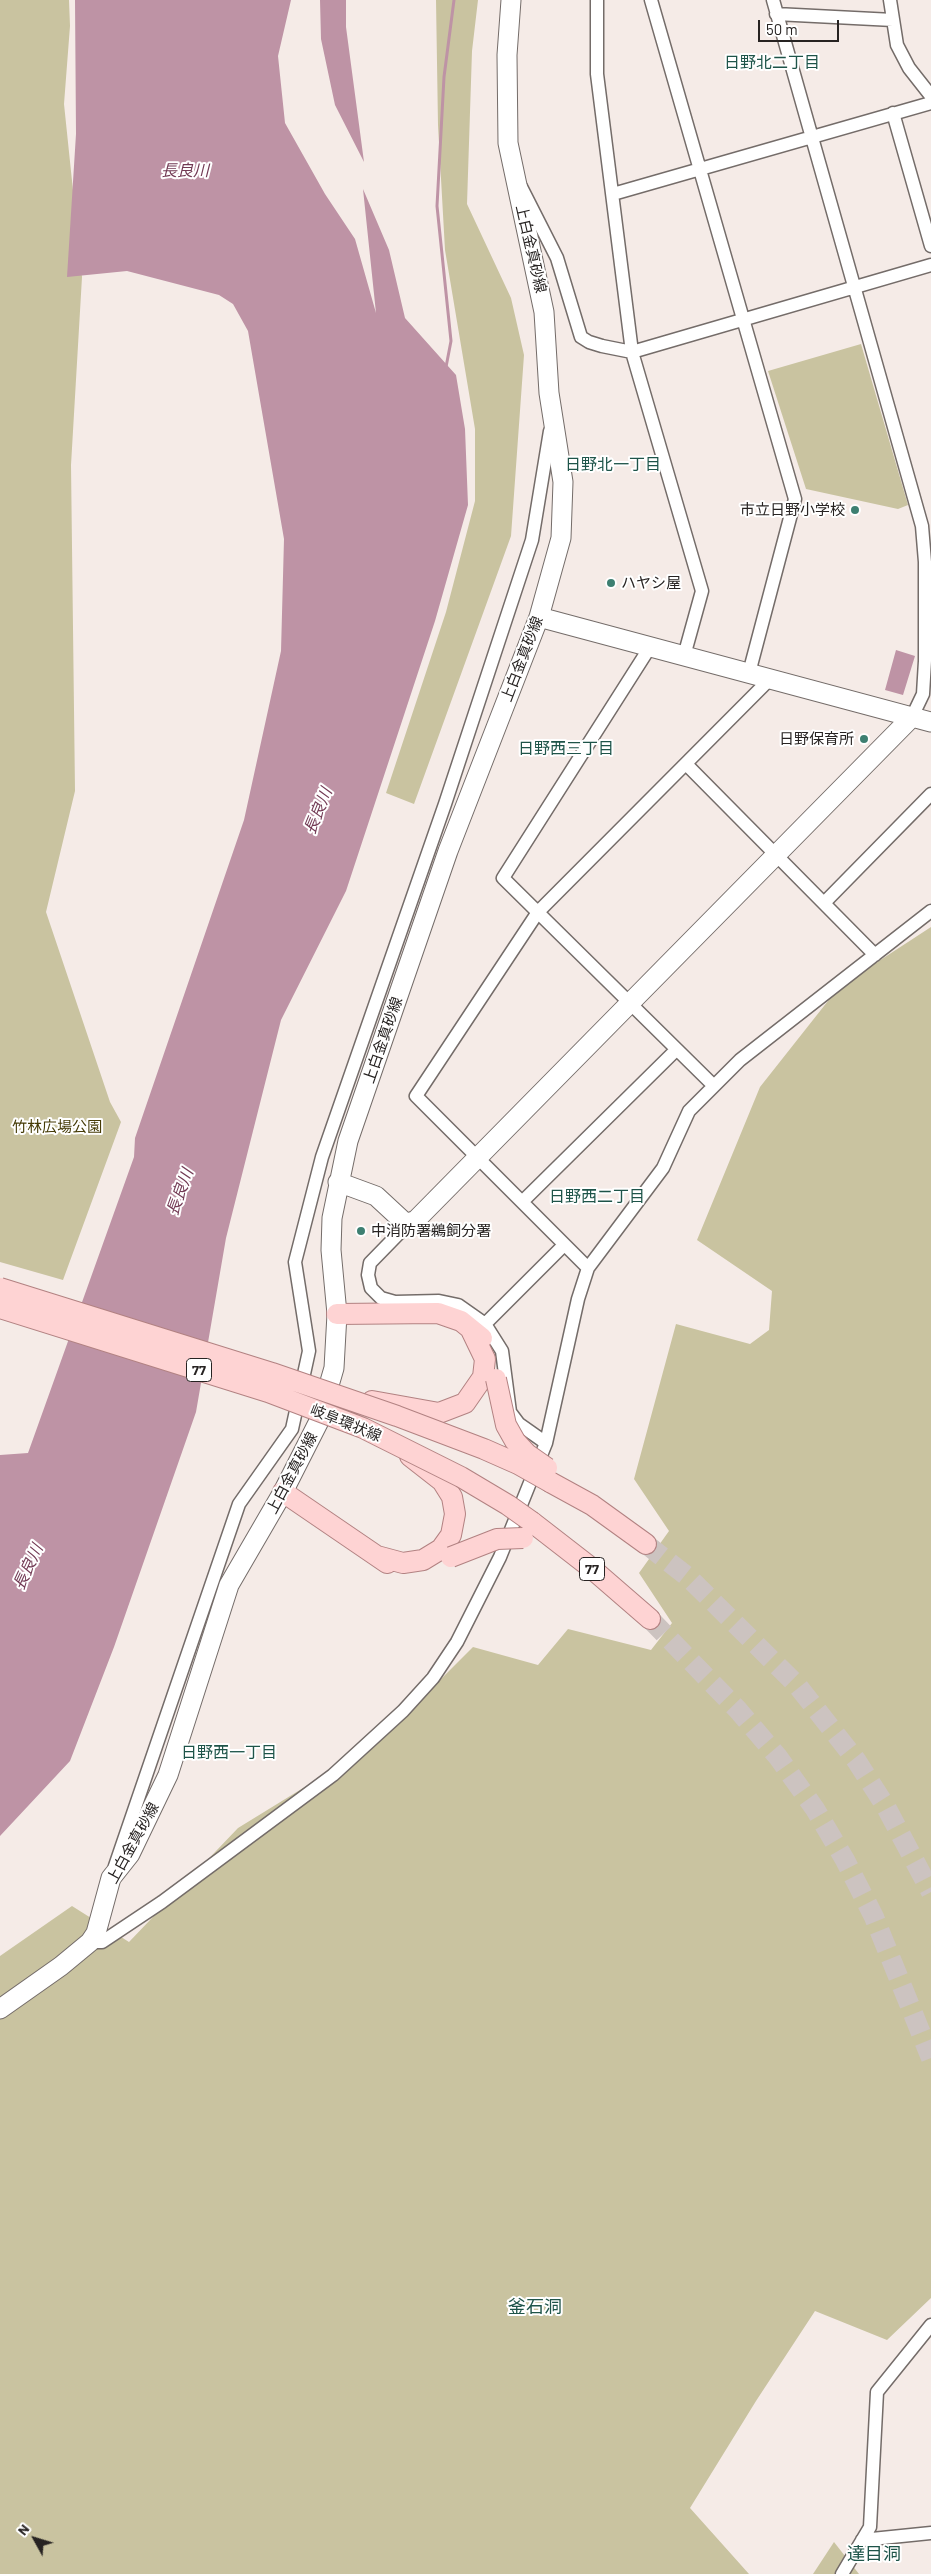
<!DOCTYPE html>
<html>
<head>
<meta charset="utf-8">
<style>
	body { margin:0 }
	#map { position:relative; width:931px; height:2574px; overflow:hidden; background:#f5ebe7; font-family:Barlow,sans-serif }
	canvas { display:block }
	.north { position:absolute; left:10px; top:2514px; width:50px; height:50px; -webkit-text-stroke:4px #fff; paint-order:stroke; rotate:309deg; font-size:14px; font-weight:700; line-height:20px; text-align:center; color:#272322 }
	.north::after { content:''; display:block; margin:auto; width:18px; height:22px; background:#272322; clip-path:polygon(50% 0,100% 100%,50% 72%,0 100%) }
	.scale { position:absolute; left:758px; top:20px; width:81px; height:22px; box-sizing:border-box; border:2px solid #272322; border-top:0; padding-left:6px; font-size:15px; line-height:18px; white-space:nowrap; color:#272322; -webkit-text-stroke:4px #fff; paint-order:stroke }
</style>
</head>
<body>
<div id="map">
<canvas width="931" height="2574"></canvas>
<div class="north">N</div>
<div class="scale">50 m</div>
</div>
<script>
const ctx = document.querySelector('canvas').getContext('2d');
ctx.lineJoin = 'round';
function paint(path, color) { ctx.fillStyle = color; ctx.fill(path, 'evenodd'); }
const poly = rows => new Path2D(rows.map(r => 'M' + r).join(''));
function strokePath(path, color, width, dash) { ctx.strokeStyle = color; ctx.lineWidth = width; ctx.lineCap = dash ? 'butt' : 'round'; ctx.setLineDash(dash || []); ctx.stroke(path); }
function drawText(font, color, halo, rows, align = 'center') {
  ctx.font = font + ' Barlow,"Noto Sans JP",sans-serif'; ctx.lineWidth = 4; ctx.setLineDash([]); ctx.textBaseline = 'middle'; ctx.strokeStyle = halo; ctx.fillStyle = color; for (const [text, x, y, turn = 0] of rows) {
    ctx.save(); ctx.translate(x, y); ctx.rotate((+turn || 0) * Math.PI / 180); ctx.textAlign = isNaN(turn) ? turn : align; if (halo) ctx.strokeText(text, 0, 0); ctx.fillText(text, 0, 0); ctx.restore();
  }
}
paint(poly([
	[0,0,69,0,70,26,64,104,82,277,71,465,75,791,46,912,110,1102,121,1122,63,1280,0,1262],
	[436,0,478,0,472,51,467,204,511,298,524,355,511,536,414,804,386,793,446,612,475,501,475,429,445,250,438,125],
	[861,344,908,505,898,509,806,489,768,371],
	[931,927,931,2298,887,2340,815,2311,756,2401,690,2508,749,2574,0,2574,0,1956,72,1906,129,1942,238,1828,378,1742,473,1647,538,1665,568,1629,651,1650,672,1623,639,1573,669,1531,634,1479,676,1324,750,1344,769,1330,772,1291,697,1240,760,1087,839,987],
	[834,2542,859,2574,813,2574]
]), '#c9c3a0');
paint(poly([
	[75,0,291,0,278,56,285,123,325,194,355,239,376,313,363,189,389,250,405,318,456,375,465,429,468,505,435,621,346,891,281,1020,226,1238,196,1412,114,1647,70,1761,0,1836,0,1455,28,1453,134,1157,135,1138,244,820,281,651,284,539,248,331,233,304,219,295,127,271,67,277,76,134],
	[320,0,346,0,346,27,364,162,335,105,321,39],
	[896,650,915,656,903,695,885,690]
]), '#be93a5');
strokePath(poly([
	[446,367,451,341,437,206,444,77,454,0]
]), '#be93a5', 3);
strokePath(poly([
	[646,1544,688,1577,797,1685,856,1760,886,1807,931,1892],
	[650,1619,738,1710,778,1757,815,1809,845,1860,874,1917,931,2058]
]), '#ccc3c0', 20, [20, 10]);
const street = poly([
	[597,0,597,74,632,352,702,591,684,656],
	[651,0,795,499,749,673],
	[773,0,922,526,925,562,925,661,923,694,912,717],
	[890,0,897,45,909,68,931,96],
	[776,14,893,20],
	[893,113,931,246],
	[521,187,557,258,581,337,589,342,602,346,632,352,931,265],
	[613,194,931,103],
	[650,647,503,878,713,1085],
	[686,764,875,955],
	[824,903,931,794],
	[522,1202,676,1050],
	[409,1223,370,1263,368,1275,371,1288,381,1298,395,1302,439,1301,458,1305,485,1324,502,1351,510,1412,519,1424,546,1443,578,1299,588,1268,663,1168,689,1111,740,1060,931,911],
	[588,1268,416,1096,538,912,770,679],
	[485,1324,564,1245],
	[115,1866,239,1504,292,1429,309,1351,295,1262,322,1157,445,804,532,540,550,431],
	[90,1942,102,1942,162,1902,333,1775,403,1711,433,1678,457,1642,500,1557,546,1443],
	[862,2540,931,2533],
	[842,2574,870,2527,877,2392,931,2325]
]);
const secondary = poly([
	[539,617,931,722],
	[338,1182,376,1196,403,1221,409,1223,416,1220,912,717],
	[0,2009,61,1966,90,1942,96,1933,111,1878,130,1854,168,1775,229,1585,283,1492,318,1423,334,1368,337,1314,331,1250,332,1218,348,1141,448,851,539,617,561,538,563,482,549,393,544,312,508,143,507,55,511,0]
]);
const primary = poly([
	[337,1314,438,1313,461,1321,482,1338],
	[372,1401,439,1413,465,1403,483,1377,485,1359,471,1330],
	[550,1482,592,1505,646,1544],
	[283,1492,387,1563],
	[532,1522,590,1567,650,1619],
	[377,1556,403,1563,423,1560,441,1549,451,1535,455,1514,452,1497,442,1481,410,1456]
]);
strokePath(street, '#746c69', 15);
strokePath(secondary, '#746c69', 21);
strokePath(primary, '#b28282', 22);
strokePath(street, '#fff', 12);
strokePath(secondary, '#fff', 19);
strokePath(primary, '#fed3d3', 20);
const primaryBridge = poly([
	[0,1288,272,1373,397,1416,484,1449,518,1464,550,1482],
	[0,1308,268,1392,363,1428,461,1477,508,1505,532,1522],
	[496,1379,506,1425,515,1441,527,1454,547,1468],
	[451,1557,497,1539,523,1538]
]);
strokePath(primaryBridge, '#b28282', 22, []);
strokePath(primaryBridge, '#fed3d3', 20);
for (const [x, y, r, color] of [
	[855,510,5,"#3d7f71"],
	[611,583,5,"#3d7f71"],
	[864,739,5,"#3d7f71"],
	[361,1231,5,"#3d7f71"]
]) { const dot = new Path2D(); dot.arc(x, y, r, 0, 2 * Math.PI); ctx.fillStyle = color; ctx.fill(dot); strokePath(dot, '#fff', 2); }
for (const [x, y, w] of [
	[199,1370,25],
	[592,1569,25]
]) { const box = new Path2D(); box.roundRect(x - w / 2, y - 11.5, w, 23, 4); ctx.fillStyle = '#fff'; ctx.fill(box); strokePath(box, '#272322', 1); }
drawText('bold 14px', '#272322', null, [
	["77",199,1370],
	["77",592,1569]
]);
drawText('15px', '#272322', '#fff', [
	["上白金真砂線",531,249,77],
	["上白金真砂線",522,659,-69],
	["上白金真砂線",383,1040,-71],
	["岐阜環状線",346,1423,22],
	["上白金真砂線",292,1473,-62],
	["上白金真砂線",133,1843,-61]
]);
drawText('15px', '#272322', '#fff', [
	["市立日野小学校",845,510],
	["ハヤシ屋",621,583,"left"],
	["日野保育所",854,739],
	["中消防署鵜飼分署",371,1231,"left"]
], 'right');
drawText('15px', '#453b06', '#fff', [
	["竹林広場公園",57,1127]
]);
drawText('16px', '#1e5449', '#fff', [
	["日野北二丁目",772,63],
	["日野北一丁目",613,465],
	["日野西三丁目",566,749],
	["日野西二丁目",597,1197],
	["日野西一丁目",229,1753]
]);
drawText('italic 16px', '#723a54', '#fff', [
	["長良川",185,171],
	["長良川",318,811,-68],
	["長良川",180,1192,-70],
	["長良川",28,1567,-65]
]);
drawText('18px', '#1e5449', '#fff', [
	["釜石洞",535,2307],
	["達目洞",874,2554]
]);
</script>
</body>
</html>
